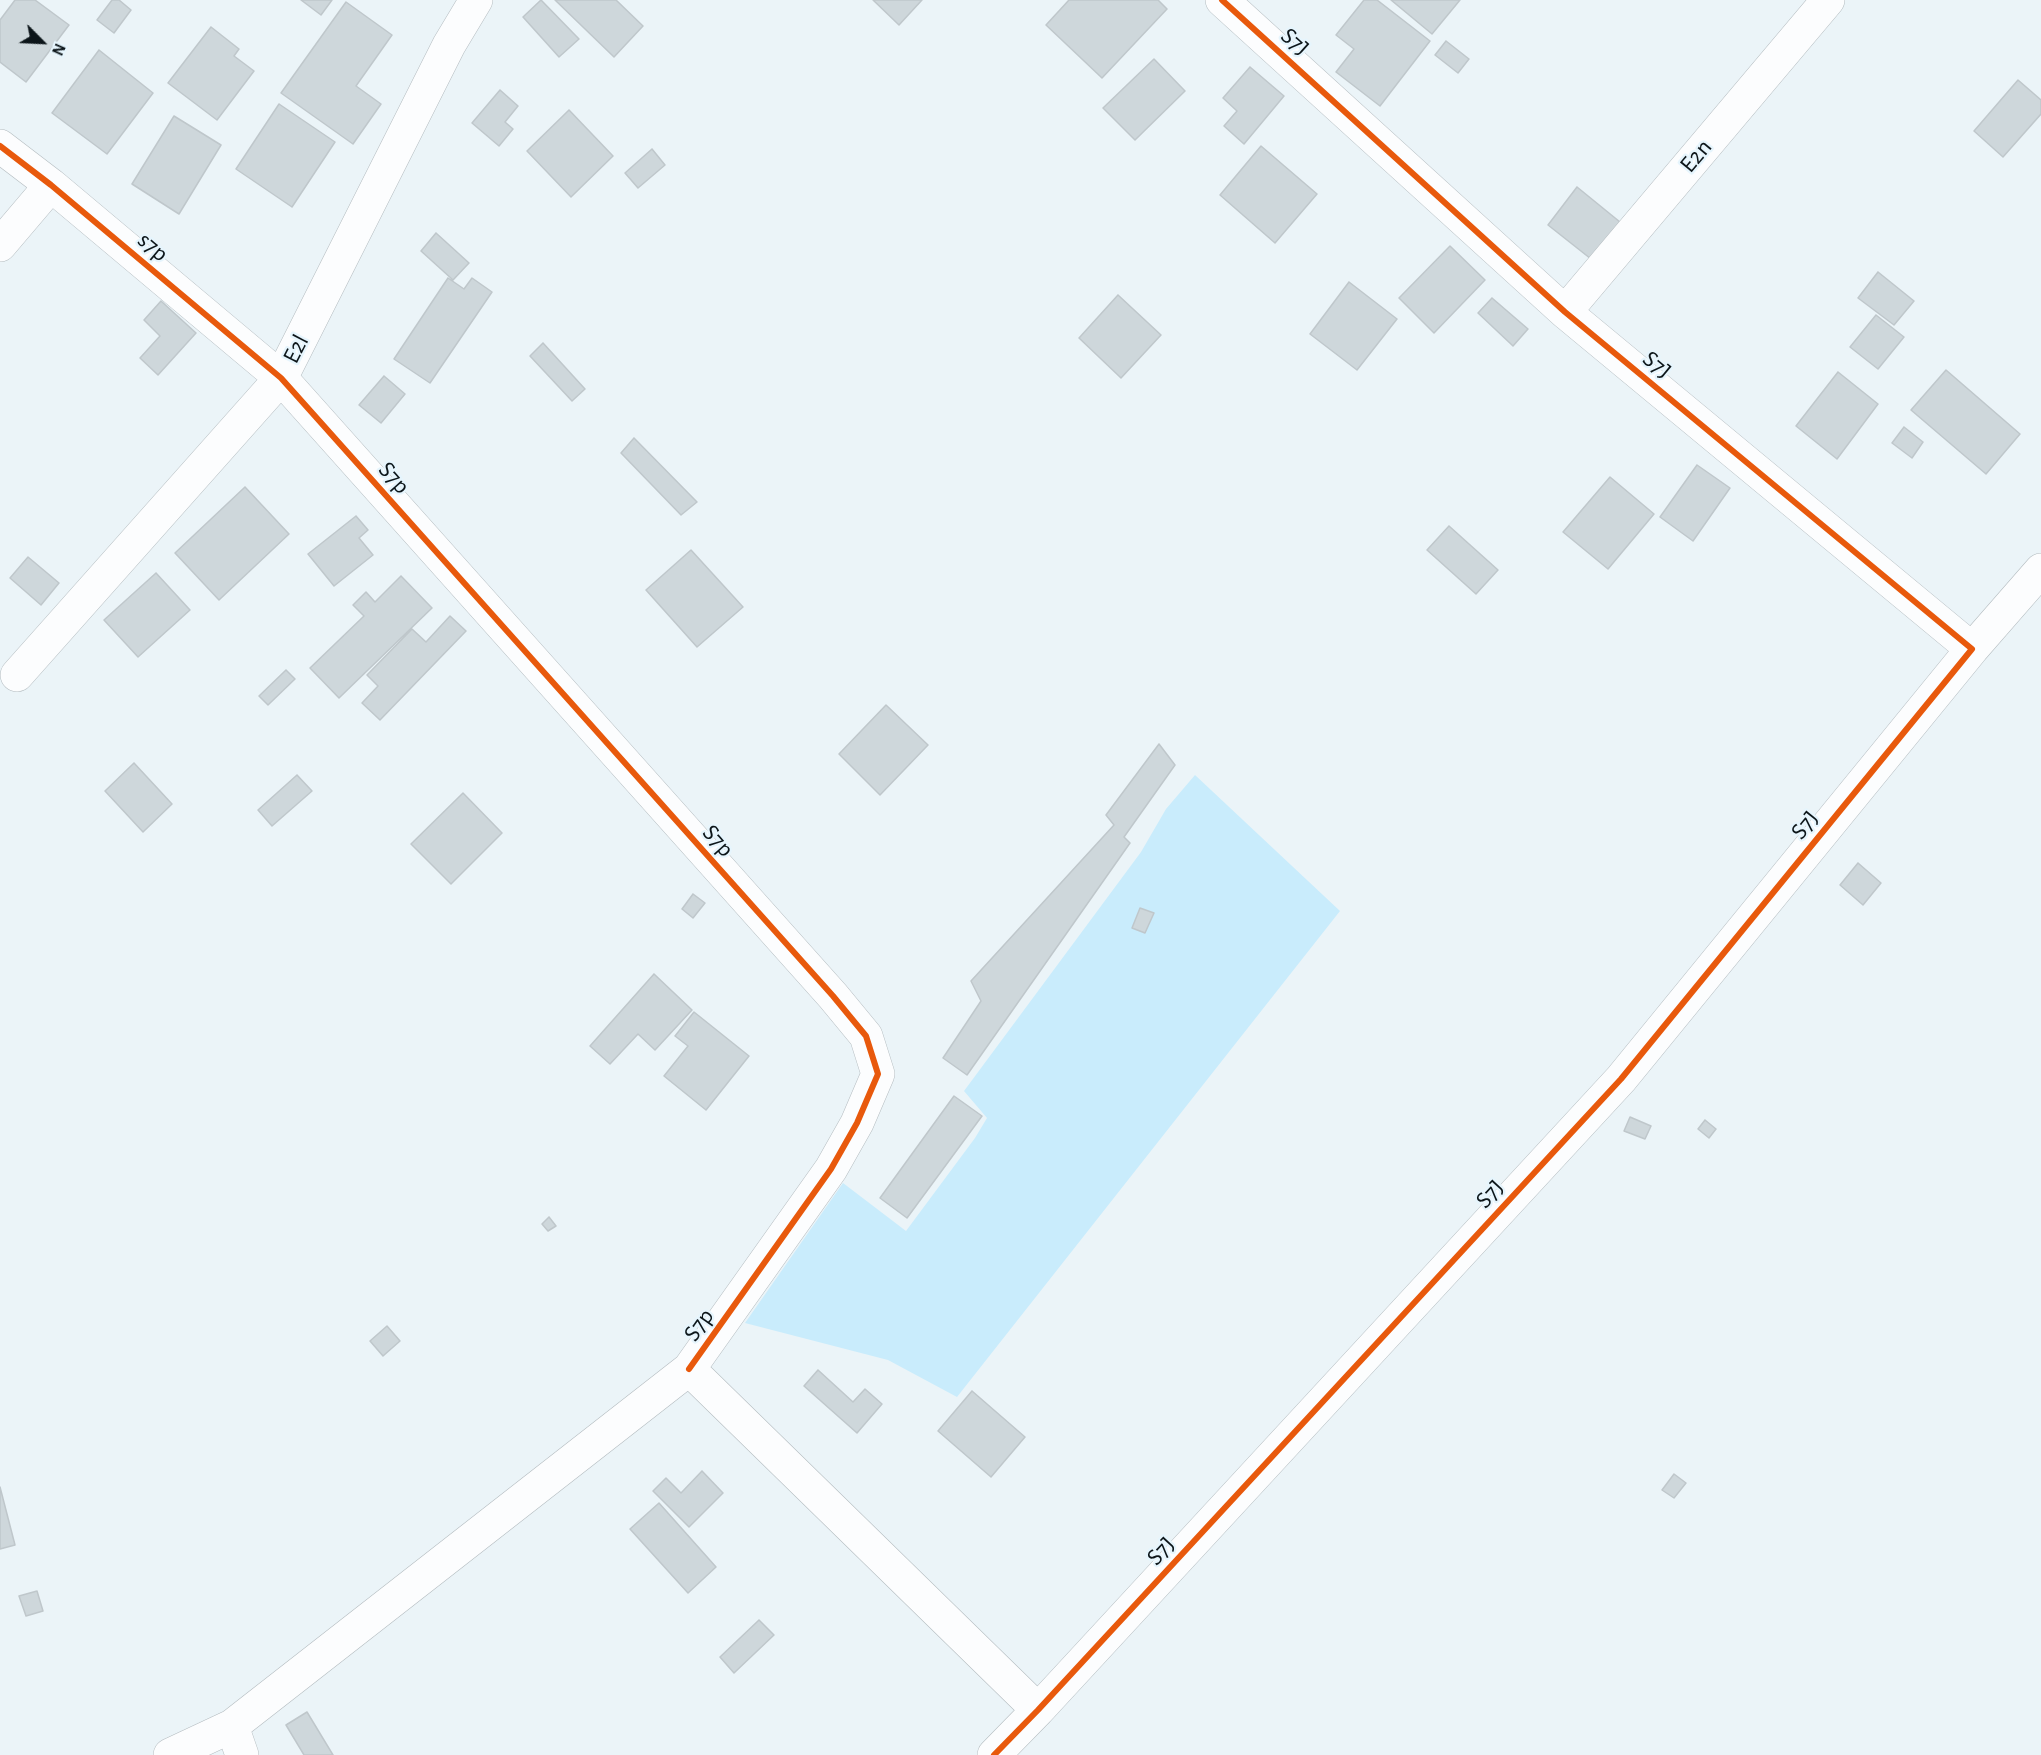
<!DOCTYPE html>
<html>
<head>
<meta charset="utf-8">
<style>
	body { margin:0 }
	#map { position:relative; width:2041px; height:1755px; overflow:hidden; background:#ebf4f8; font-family:"Alegreya Sans",sans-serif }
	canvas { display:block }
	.north { position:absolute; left:12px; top:12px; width:60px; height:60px; -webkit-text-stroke:4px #e6f5fd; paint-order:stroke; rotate:114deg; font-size:16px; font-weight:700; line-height:24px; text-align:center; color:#0c1519 }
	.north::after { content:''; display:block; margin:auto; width:21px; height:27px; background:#0c1519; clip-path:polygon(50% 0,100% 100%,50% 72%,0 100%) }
</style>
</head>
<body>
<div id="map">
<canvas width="2041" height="1755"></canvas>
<div class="north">N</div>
</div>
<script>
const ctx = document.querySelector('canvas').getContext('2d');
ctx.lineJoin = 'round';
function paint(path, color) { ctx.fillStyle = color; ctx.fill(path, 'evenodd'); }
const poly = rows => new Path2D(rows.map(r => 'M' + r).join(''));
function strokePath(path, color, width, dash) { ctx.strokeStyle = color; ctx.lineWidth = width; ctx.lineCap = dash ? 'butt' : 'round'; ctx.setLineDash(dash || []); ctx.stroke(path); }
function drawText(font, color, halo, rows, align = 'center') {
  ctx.font = font + ' "Alegreya Sans",sans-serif'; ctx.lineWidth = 4.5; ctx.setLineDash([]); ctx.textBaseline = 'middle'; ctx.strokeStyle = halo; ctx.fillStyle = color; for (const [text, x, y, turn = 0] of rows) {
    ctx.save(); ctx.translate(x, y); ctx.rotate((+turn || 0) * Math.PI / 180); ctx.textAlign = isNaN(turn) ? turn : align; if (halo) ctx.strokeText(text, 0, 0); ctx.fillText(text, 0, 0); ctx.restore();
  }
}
paint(poly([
	[1195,775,1340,911,957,1397,888,1360,745,1323,843,1183,906,1231,975,1138,987,1118,964,1091,1141,852,1166,809]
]), '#c9ecfc');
const building = poly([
	[15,0,35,0,69,25,26,82,0,62,0,20,15,0],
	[112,0,119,0,131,10,114,33,97,20,112,0],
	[301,0,332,0,321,15,301,0],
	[541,0,579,39,559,57,523,17,541,0],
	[555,0,616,0,643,26,614,57,555,0],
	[873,0,922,0,899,25,873,0],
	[1069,0,1158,0,1167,9,1102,78,1046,25,1069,0],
	[1364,0,1377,0,1430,41,1380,106,1336,72,1354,49,1336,35,1364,0],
	[1391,0,1460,0,1432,34,1391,0],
	[346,2,392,35,356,86,381,104,353,144,281,93,346,2],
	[211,27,239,49,234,56,254,71,217,120,168,83,211,27],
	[1446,41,1469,59,1458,73,1435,55,1446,41],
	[99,50,153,93,107,154,52,113,99,50],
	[1154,59,1185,91,1135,140,1103,108,1154,59],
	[1250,67,1284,96,1244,144,1224,126,1237,111,1223,98,1250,67],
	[2018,80,2041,100,2041,114,2003,157,1974,131,2018,80],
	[500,90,518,106,505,122,513,129,499,146,472,123,500,90],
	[279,104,335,142,292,207,236,169,279,104],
	[569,110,613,156,571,197,527,151,569,110],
	[174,116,221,145,179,214,132,184,174,116],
	[1261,146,1317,194,1275,243,1220,195,1261,146],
	[652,149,665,165,638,188,625,173,652,149],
	[1577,187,1620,222,1591,259,1548,225,1577,187],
	[436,233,469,263,453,280,421,251,436,233],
	[1450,246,1485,280,1434,333,1399,298,1450,246],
	[1878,272,1914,301,1894,325,1858,298,1878,272],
	[448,278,464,289,472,278,492,292,430,383,394,359,448,278],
	[1349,282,1397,319,1357,370,1310,334,1349,282],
	[1118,295,1161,335,1121,378,1079,338,1118,295],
	[1492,298,1528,329,1513,346,1478,313,1492,298],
	[161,301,196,333,158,375,140,358,160,336,144,320,161,301],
	[1876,315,1904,337,1878,369,1850,347,1876,315],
	[543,343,585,389,572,401,530,356,543,343],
	[1946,370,2020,434,1986,474,1911,410,1946,370],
	[1838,372,1878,404,1837,459,1796,426,1838,372],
	[384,376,405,394,381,423,359,405,384,376],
	[1904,427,1923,442,1912,458,1892,443,1904,427],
	[634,438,697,502,681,515,621,453,634,438],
	[1697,465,1730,488,1693,541,1660,517,1697,465],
	[1610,477,1654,514,1608,569,1563,532,1610,477],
	[245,487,289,534,219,600,175,553,245,487],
	[356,516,368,530,359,538,373,555,334,586,308,554,356,516],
	[1449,526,1498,570,1476,594,1427,550,1449,526],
	[691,550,743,607,697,647,646,590,691,550],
	[28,557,59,583,41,605,10,578,28,557],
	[156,573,190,610,138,657,104,620,156,573],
	[401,576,432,608,339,698,310,668,364,616,353,605,366,592,375,602,401,576],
	[450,616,466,631,380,720,362,703,378,686,367,675,412,629,426,642,450,616],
	[286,670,295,679,268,705,259,696,286,670],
	[886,705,928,745,880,795,839,754,886,705],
	[1159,744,1175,765,1124,837,1130,843,967,1075,943,1058,981,1001,971,981,1114,825,1106,815,1159,744],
	[134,763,172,804,143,832,105,791,134,763],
	[297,775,312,791,272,826,258,810,297,775],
	[463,793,502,833,451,884,411,844,463,793],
	[1858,863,1881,883,1863,905,1840,885,1858,863],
	[693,894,705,903,693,918,682,909,693,894],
	[1140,908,1154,913,1145,933,1132,928,1140,908],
	[654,974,692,1010,655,1050,638,1034,610,1064,590,1046,654,974],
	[694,1012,749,1056,706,1110,664,1076,688,1046,675,1036,694,1012],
	[954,1096,982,1116,907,1218,880,1198,954,1096],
	[1630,1117,1651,1126,1645,1139,1624,1131,1630,1117],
	[1705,1120,1716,1129,1709,1138,1698,1129,1705,1120],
	[549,1217,556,1226,548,1231,542,1224,549,1217],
	[387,1326,400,1341,383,1356,370,1341,387,1326],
	[818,1370,853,1402,865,1389,882,1404,857,1433,804,1386,818,1370],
	[972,1391,1025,1437,991,1477,938,1431,972,1391],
	[702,1471,723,1493,689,1527,653,1491,666,1478,681,1493,702,1471],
	[1674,1474,1686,1483,1674,1498,1662,1490,1674,1474],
	[0,1487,15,1545,0,1549,0,1487],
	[659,1503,716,1567,688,1593,630,1529,659,1503],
	[37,1591,43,1611,26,1616,19,1596,37,1591],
	[759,1620,774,1635,734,1673,720,1657,759,1620],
	[307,1712,333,1755,304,1755,286,1725,307,1712]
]);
paint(building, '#ced7db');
strokePath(building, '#bfc7cb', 1.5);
const street = poly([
	[0,146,51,185,281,378,833,996,866,1036,878,1074,857,1123,831,1169,689,1369],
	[0,245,51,185],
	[1565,312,1828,0],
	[1972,649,2041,570],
	[17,675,281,378,449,45,476,0],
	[232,1726,242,1755],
	[170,1755,232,1726,689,1369,1038,1710],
	[994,1755,1038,1710,1621,1079,1972,649,1565,312,1222,0]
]);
strokePath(street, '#b3bbbf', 34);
strokePath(street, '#fcfdfe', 33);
strokePath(poly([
	[0,146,51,185,281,378,833,996,866,1036,878,1074,857,1123,831,1169,689,1369],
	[994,1755,1038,1710,1621,1079,1972,649,1565,312,1222,0]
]), '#e8590c', 6);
drawText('24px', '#0c1519', '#e6f5fd', [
	["S7J",1295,42,42],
	["E2n",1696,156,-50],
	["s7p",153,247,40],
	["E2l",296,349,-63],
	["S7J",1657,365,40],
	["S7p",394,478,48],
	["S7J",1805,825,-51],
	["S7p",718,841,48],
	["S7J",1490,1194,-47],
	["S7p",699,1325,-55],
	["S7J",1161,1551,-47]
]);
</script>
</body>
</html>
